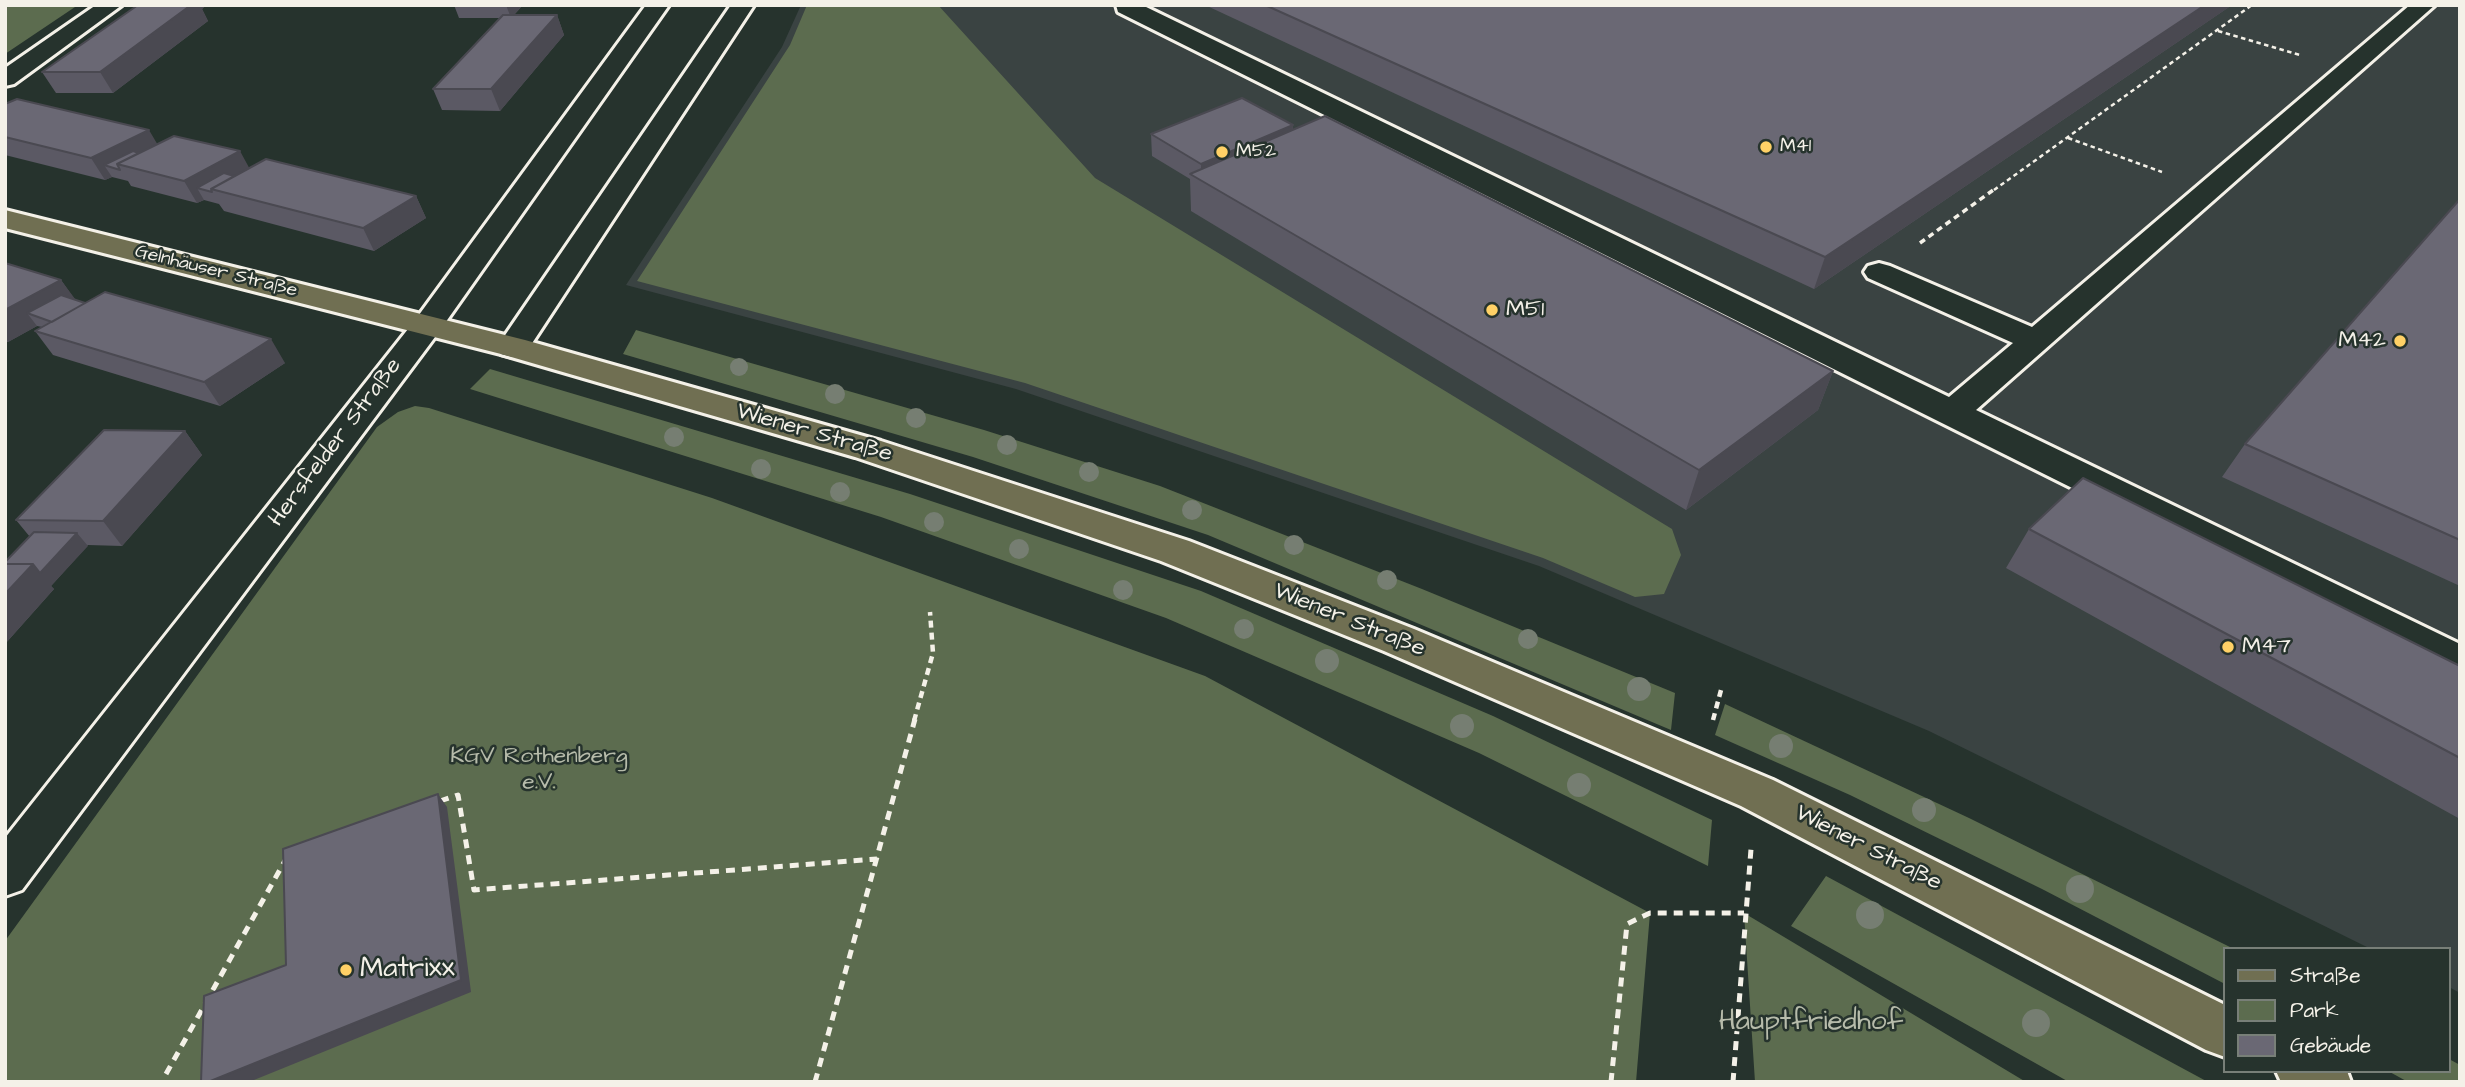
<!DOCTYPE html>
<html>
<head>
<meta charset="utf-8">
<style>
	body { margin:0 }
	#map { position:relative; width:2465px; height:1087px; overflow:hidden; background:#26332d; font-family:"Architects Daughter",sans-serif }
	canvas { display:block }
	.frame { position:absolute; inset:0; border:7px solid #f4f1e8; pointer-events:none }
	.legend { position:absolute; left:2223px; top:947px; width:228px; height:126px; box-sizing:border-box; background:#26332d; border:2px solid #787f78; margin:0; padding:9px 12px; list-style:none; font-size:21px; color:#f4f1e8 }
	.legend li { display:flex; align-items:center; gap:14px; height:35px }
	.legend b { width:35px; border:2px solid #787f78 }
</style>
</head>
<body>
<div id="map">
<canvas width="2465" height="1087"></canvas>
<div class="frame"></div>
<ul class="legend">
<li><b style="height:9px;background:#706f52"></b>Straße</li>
<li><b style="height:19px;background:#5c6c4f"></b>Park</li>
<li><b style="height:19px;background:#6a6874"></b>Gebäude</li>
</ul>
</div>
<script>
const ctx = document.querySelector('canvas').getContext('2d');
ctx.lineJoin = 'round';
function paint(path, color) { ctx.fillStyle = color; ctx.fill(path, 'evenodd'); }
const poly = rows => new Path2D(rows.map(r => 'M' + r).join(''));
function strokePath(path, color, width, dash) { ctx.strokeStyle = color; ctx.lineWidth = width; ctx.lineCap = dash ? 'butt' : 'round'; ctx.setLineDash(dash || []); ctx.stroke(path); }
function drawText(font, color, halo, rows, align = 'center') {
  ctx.font = font + ' "Architects Daughter",sans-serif'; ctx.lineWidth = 5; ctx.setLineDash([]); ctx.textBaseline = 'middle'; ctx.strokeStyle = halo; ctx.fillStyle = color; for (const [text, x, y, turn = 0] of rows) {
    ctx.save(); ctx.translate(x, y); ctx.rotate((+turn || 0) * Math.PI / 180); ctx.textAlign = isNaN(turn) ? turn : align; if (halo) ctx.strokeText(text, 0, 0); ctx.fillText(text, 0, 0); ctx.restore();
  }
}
paint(poly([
	[801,5,2460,5,2460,993,2449,987,2449,949,2371,949,1929,731,1539,566,1016,389,626,285,782,47]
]), '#3a4342');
paint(poly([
	[5,5,78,5,5,54],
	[807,5,938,5,1095,178,1672,529,1681,555,1664,594,1635,597,1543,558,1025,383,637,281,790,45],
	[636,330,984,430,1160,486,1422,589,1675,693,1671,730,1208,535,973,457,623,354],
	[490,369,910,494,1201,591,1493,716,1712,820,1708,866,1479,753,1166,618,881,517,470,389],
	[415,406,429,408,712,498,1205,676,1650,913,1636,1082,5,1082,5,941,377,427,398,412],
	[1725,704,1969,818,2234,949,2225,949,2225,984,2042,889,1850,795,1715,735],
	[1826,876,2208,1082,2069,1082,1791,926],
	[1744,913,2026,1082,1755,1082],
	[2449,1059,2460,1065,2460,1082,2408,1082,2388,1071,2449,1071]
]), '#5c6c4f');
const minor = poly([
	[96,5,122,5,14,84,5,86,5,68,96,5],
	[646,5,669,5,438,333,22,890,5,896,5,838,416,319,646,5],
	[731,5,754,5,525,354,513,357,501,354,497,347,731,5],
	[1116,5,1142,5,1949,397,2013,343,1868,278,1864,272,1868,266,1879,263,1890,266,2032,327,2410,5,2435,5,1976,410,2460,644,2460,679,2445,674,1118,12,1116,5]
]);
const major = poly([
	[5,210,525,340,881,441,1189,541,1414,629,1773,780,2225,1005,2225,1057,2206,1050,1741,806,1384,651,1161,561,855,457,501,354,5,228,5,210],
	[2276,1071,2347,1071,2351,1082,2281,1082,2276,1071]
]);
strokePath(minor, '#f4f1e8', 6);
strokePath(major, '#f4f1e8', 6);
strokePath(poly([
	[2218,31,2300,55],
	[2068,138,2162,172],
	[1994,190,2252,5]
]), '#f4f1e8', 2.5, [4.5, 3.5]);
strokePath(poly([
	[1920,243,1996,188]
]), '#f4f1e8', 3.5, [6, 4.5]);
strokePath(poly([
	[1713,720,1721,690],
	[914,721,933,653,930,612]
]), '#f4f1e8', 4.5, [7, 5]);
strokePath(poly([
	[440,801,458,795,474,890,877,859],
	[166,1074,287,857],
	[815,1082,915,719],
	[1611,1082,1627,924,1650,913,1744,913],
	[1733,1082,1751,849]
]), '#f4f1e8', 5, [9, 7]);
paint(minor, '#26332d');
paint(major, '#706f52');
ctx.fillStyle = '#767e72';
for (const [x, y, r] of [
	[739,367,9],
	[835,394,10],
	[916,418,10],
	[674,437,10],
	[1007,445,10],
	[761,469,10],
	[1089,472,10],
	[840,492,10],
	[1192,510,10],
	[934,522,10],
	[1294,545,10],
	[1019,549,10],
	[1387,580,10],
	[1123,590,10],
	[1244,629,10],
	[1528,639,10],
	[1327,661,12],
	[1639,689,12],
	[1462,726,12],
	[1781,746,12],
	[1579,785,12],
	[1924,810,12],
	[2080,889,14],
	[1870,915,14],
	[2036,1023,14]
]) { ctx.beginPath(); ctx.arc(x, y, r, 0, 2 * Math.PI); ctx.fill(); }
paint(poly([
	[138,5,226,5,224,7,205,6,202,9,208,21,113,93,56,93,42,72],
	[454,5,523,5,514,15,557,15,564,35,500,111,442,110,433,89,500,18,459,18],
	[1205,5,2232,5,1814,289],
	[5,104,249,168,416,196,426,218,374,251,224,211,219,204,204,200,197,203,131,186,128,181,112,177,105,180,5,155],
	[1293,125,1293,130,1833,371,1818,410,1686,510,1191,211,1190,179,1152,156,1151,134],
	[2460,199,2460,586,2222,477,2245,444],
	[5,263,61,280,75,300,285,363,220,406,53,355,35,331,42,327,37,326,8,342,5,341],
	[185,431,202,455,122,546,88,545,51,586,54,589,5,644,30,537,16,520],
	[2029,529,2460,666,2460,819,2006,568]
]), '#5b5964');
paint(poly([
	[186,5,204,5,205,6,202,9,208,21,113,93,100,72],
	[506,5,523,5,511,18],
	[2205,5,2232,5,1814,289,1825,257],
	[557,15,564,35,500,111,491,89],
	[1293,125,1292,147,1201,181,1201,164],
	[149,130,162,152,117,164,104,165,112,177,105,180,91,158],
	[240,151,252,173,211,189,197,188,204,200,197,203,184,181],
	[416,196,426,218,374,251,363,228],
	[61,280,78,303,27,313,37,326,8,342,5,337,5,310],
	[271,339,285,363,220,406,204,382],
	[1833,371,1818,410,1686,510,1699,470],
	[185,431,202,455,122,546,103,521],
	[77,533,88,546,51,586,54,589,5,644,5,594,33,564],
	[438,794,447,807,471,992,249,1082,208,1082]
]), '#4a4951');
const building = poly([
	[138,5,191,5,100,72,42,72,138,5],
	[1265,5,2205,5,1825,257,1265,5],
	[503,15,557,15,491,89,433,89,503,15],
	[1242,98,1293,125,1201,164,1151,134,1242,98],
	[17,99,149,130,91,158,5,137,5,104,17,99],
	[1325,116,1833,371,1699,470,1190,174,1325,116],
	[174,136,240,151,184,181,117,164,174,136],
	[133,151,139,153,117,164,120,170,104,165,133,151],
	[266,159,416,196,363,228,211,189,266,159],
	[224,173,234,176,211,189,212,192,197,188,224,173],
	[2460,199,2460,540,2245,444,2460,199],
	[5,263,61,280,5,310,5,263],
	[105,292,271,339,204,382,35,331,105,292],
	[61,295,85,303,52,322,27,313,61,295],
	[104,430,185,431,103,521,16,520,104,430],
	[2083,478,2460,666,2460,758,2029,529,2083,478],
	[34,532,77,533,40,573,33,564,5,564,5,562,34,532],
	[5,564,33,564,5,594,5,564],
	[438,794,461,980,208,1082,201,1082,204,996,286,965,283,849,438,794]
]);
paint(building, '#6a6874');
strokePath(building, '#4a4951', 2);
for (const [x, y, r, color] of [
	[1766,147,7,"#ffd166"],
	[1222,152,7,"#ffd166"],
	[1492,310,7,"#ffd166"],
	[2400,341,7,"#ffd166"],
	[2228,647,7,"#ffd166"],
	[346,970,7,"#ffd166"]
]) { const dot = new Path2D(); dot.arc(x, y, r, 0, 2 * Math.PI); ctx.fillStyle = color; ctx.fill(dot); strokePath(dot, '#26332d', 2.5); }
drawText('19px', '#f4f1e8', '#26332d', [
	["M41",1780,147],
	["M52",1236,152]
], 'left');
drawText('19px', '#f4f1e8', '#26332d', [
	["Gelnhäuser Straße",216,272,14]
]);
drawText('23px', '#f4f1e8', '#26332d', [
	["M51",1506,310],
	["M42",2386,341,"right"],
	["M47",2242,647]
], 'left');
drawText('23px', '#f4f1e8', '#26332d', [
	["Wiener Straße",814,434,16],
	["Hersfelder Straße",336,443,-53],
	["Wiener Straße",1349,621,22],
	["Wiener Straße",1868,849,27]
]);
drawText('23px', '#b7bcab', '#26332d', [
	["KGV Rothenberg",539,757],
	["e.V.",539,783]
]);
drawText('28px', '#f4f1e8', '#26332d', [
	["Matrixx",360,970]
], 'left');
drawText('28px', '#b7bcab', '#26332d', [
	["Hauptfriedhof",1811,1023]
]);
</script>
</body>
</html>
